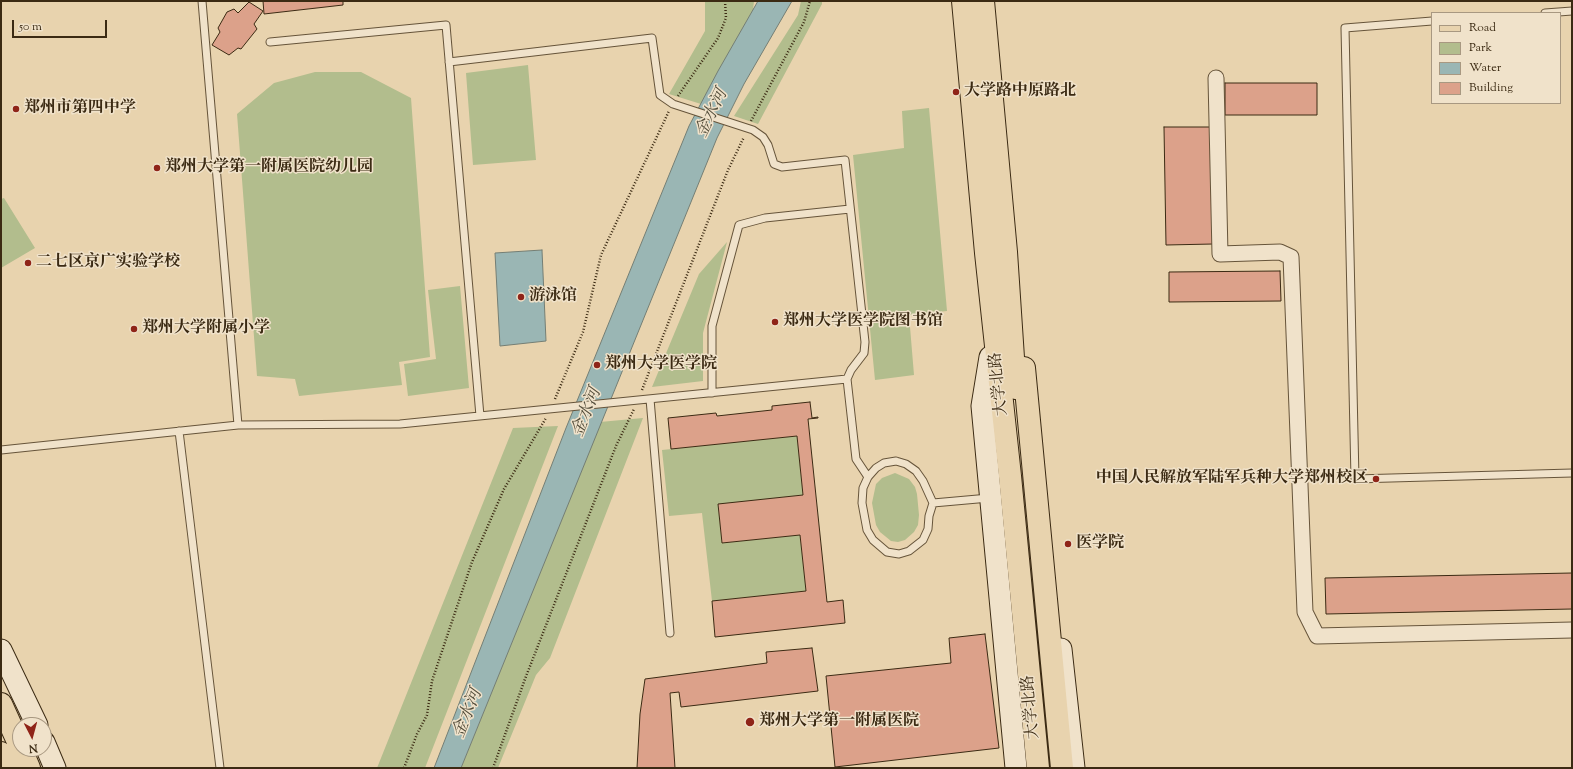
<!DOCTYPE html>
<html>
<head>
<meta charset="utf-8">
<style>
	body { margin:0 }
	#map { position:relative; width:1573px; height:769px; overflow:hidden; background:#e8d3ae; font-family:"Sorts Mill Goudy",serif }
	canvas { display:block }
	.frame { position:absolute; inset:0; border:2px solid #3b2a13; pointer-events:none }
	.legend { position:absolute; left:1431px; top:12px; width:130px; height:92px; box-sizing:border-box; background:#f0e2ca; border:1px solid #a89881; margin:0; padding:5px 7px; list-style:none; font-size:12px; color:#3b2a13 }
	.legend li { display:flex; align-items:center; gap:8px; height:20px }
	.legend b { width:20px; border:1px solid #a89881 }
	.north { position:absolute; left:12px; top:717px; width:40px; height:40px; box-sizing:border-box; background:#f0e2ca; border:1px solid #a89881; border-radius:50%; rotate:174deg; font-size:11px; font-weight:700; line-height:16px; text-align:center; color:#3b2a13 }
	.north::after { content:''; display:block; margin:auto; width:14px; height:18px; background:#8f2418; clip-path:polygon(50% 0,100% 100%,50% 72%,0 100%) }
	.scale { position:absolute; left:12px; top:20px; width:95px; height:18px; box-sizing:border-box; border:2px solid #3b2a13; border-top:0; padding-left:5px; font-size:12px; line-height:14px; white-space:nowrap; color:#3b2a13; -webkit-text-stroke:3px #f0e2ca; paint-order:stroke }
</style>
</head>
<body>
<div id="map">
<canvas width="1573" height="769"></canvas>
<div class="frame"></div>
<ul class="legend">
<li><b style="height:5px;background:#e8d3ae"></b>Road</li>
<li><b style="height:11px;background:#b2bd8d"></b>Park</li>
<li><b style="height:11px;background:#9ab6b4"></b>Water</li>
<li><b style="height:11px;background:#dca18a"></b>Building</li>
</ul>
<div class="north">N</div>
<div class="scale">50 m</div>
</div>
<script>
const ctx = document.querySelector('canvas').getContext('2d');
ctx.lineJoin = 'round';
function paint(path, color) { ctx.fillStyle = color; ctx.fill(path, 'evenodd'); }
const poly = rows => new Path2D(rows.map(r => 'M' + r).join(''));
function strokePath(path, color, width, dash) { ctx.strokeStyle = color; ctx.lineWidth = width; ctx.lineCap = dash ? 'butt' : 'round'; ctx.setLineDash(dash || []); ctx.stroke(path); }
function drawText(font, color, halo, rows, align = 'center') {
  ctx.font = font + ' "Sorts Mill Goudy","Noto Serif SC",serif'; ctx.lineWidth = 3; ctx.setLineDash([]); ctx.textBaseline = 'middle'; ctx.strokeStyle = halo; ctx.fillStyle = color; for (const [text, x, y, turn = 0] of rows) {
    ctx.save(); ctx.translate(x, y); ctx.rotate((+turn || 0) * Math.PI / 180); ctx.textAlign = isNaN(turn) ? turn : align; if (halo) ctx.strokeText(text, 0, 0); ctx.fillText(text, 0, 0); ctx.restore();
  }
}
paint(poly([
	[705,1,754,1,753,10,701,104,669,94,705,31],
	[801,1,822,1,822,4,758,124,734,116,798,15],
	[528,65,536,160,473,165,466,73],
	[315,72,361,72,411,98,430,357,399,362,402,385,299,396,295,379,257,376,237,114,274,83],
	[929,108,947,311,909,315,914,375,875,380,853,155,904,148,902,111],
	[4,198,35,248,1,268,1,199],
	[727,242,703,333,703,381,652,387,699,274],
	[460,286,469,388,408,396,404,364,436,359,428,290],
	[643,418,550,658,536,675,498,768,461,768,600,422],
	[558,426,425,768,377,768,513,428],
	[797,436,803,495,718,505,722,543,800,535,806,591,712,601,702,513,669,516,662,450],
	[895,473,909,479,915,487,917,494,919,515,918,525,914,532,905,540,898,542,891,541,880,532,876,525,872,503,876,484,882,478]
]), '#b2bd8d');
const water = poly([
	[758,1,792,1,744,84,717,138,461,768,434,768,566,428,689,126,718,71,758,1],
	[542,250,546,341,500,346,495,253,542,250]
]);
paint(water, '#9ab6b4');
strokePath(water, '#747e74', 1);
const building = poly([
	[263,1,343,1,343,5,264,14,263,1],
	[249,2,263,11,254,24,257,29,241,49,238,48,229,55,212,45,220,32,218,28,227,12,234,9,238,13,249,2],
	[1225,83,1317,83,1317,115,1225,115,1225,83],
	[1164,127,1211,127,1213,244,1166,245,1164,127],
	[1280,271,1281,301,1169,302,1169,272,1280,271],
	[810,402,812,418,818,417,818,418,808,419,827,602,843,600,845,623,715,637,712,601,806,591,800,535,722,543,718,504,803,495,797,436,671,449,668,418,716,413,717,416,772,410,772,406,810,402],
	[1572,573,1572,609,1326,614,1325,578,1572,573],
	[985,634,999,748,835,767,826,676,951,663,949,638,985,634],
	[812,648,818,691,681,707,679,692,670,693,675,768,637,768,640,714,645,679,767,663,766,652,812,648]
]);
paint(building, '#dca18a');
strokePath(building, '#3b2a13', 1);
const lane = poly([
	[202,1,238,425],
	[1545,13,1572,11],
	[1432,21,1345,28,1355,479,1572,473],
	[270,42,446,25,480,416],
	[449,62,652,38,660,95,673,104,753,130,763,137,768,145,774,164,782,167,845,160,865,342,864,353,851,370,847,379,856,459,868,477],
	[712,393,712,326,739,225,765,218,850,209],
	[650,399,670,633],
	[179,431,220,768],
	[1,450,238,425,400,424,847,379],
	[896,461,906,464,916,471,923,481,933,503,929,516,928,529,923,540,909,551,899,554,887,552,873,540,867,530,862,503,863,488,868,477,876,468,884,463,896,461],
	[933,503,989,498]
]);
const street = poly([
	[1216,78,1220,254,1280,252,1291,257,1305,612,1317,636,1572,630]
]);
const secondary = poly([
	[990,357,982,406,1016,768],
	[1061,649,1074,768],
	[1,650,37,725],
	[44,742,55,768]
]);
const primary = poly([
	[963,1,986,253,1010,476,1038,768],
	[983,1,1006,252,1015,388],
	[1024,368,1062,768]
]);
const highway = poly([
	[1,704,20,746],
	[21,749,29,768],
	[1,753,7,768]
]);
strokePath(lane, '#66543a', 9);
strokePath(street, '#66543a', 17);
strokePath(secondary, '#3b2a13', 23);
strokePath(primary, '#3b2a13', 24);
strokePath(highway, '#3b2a13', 24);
strokePath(poly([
	[678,96,718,38,726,18,725,1],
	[751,121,804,22,810,1],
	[642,390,728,170,744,137],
	[555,399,583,332,601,255,669,111],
	[404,768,417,734,427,715,432,681,472,562,504,489,546,418],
	[493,768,525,679,616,446,634,409]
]), '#3b2a13', 2.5, [1, 2]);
strokePath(lane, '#f0e2ca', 7);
strokePath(street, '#f0e2ca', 15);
strokePath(secondary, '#f0e2ca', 21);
strokePath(primary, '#e8d3ae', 22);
strokePath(highway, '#e8d3ae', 22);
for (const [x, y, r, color] of [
	[956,92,4,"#8f2418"],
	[16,109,4,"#8f2418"],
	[157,168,4,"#8f2418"],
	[28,263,4,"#8f2418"],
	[521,297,4,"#8f2418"],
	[775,322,4,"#8f2418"],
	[134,329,4,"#8f2418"],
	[597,365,4,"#8f2418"],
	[1376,479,4,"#8f2418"],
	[1068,544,4,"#8f2418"],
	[750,722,5,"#8f2418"]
]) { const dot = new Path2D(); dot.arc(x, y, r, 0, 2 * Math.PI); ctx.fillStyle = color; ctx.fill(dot); strokePath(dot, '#f0e2ca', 1.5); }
drawText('bold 16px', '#3b2a13', '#f0e2ca', [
	["大学路中原路北",964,92],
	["郑州市第四中学",24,109],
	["郑州大学第一附属医院幼儿园",165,168],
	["二七区京广实验学校",36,263],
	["游泳馆",529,297],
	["郑州大学医学院图书馆",783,322],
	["郑州大学附属小学",142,329],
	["郑州大学医学院",605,365],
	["中国人民解放军陆军兵种大学郑州校区",1368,479,"right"],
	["医学院",1076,544],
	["郑州大学第一附属医院",759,722]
], 'left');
drawText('16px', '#3b2a13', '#f0e2ca', [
	["大学北路",1000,384,-96],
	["大学北路",1032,707,-95]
]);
drawText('italic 17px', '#534d3b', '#f0e2ca', [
	["金水河",713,114,-64],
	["金水河",588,413,-68],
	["金水河",469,714,-68]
]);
</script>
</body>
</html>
